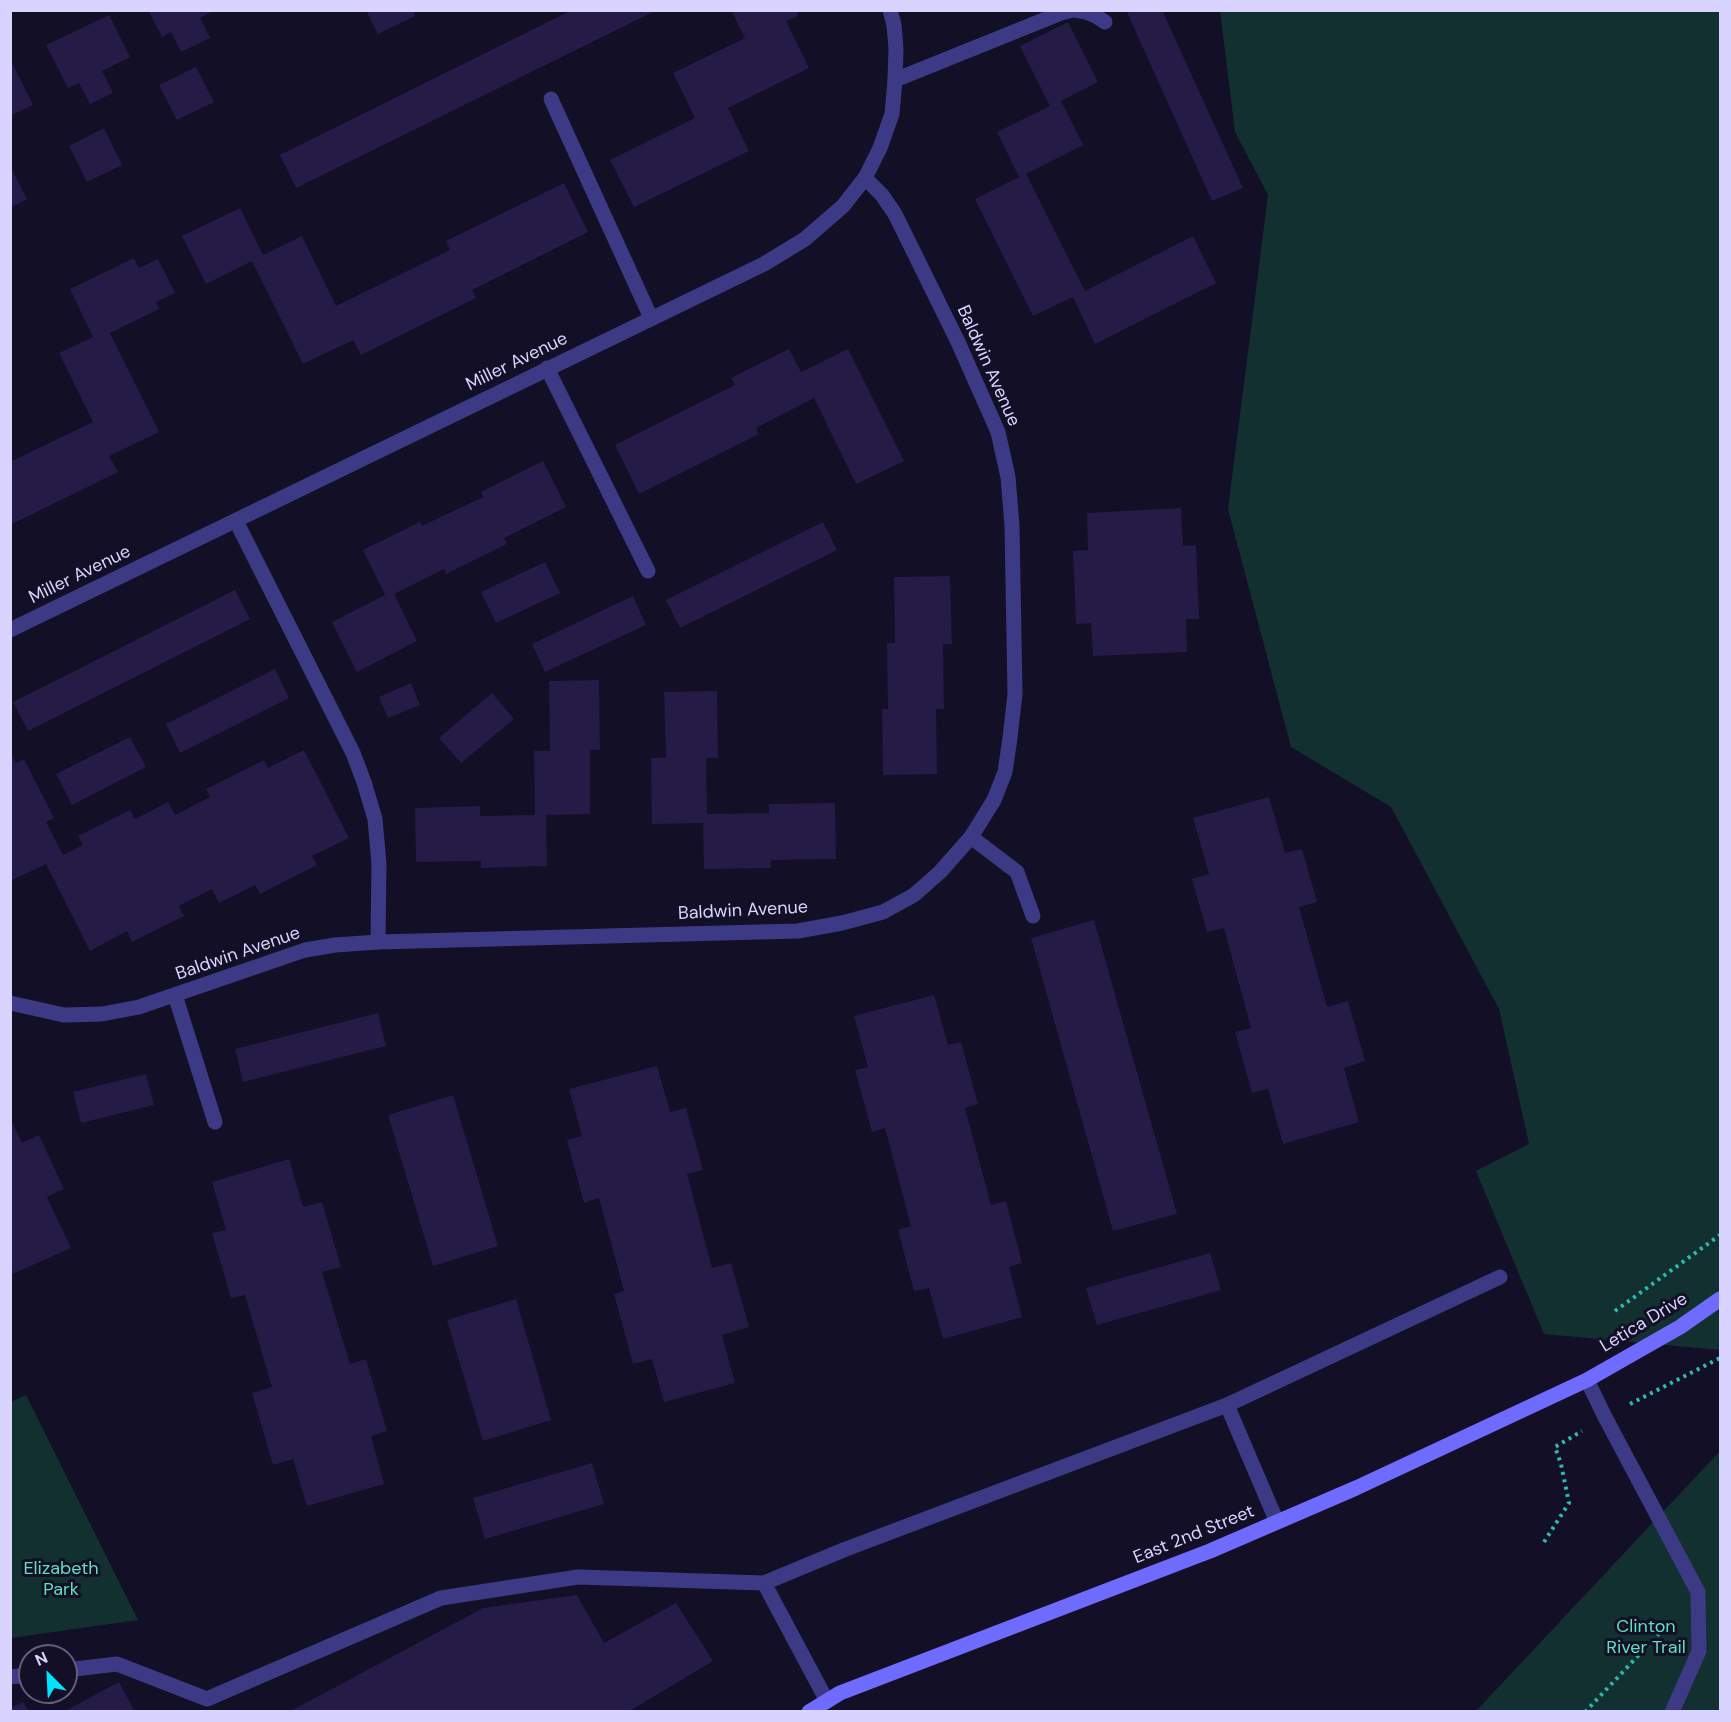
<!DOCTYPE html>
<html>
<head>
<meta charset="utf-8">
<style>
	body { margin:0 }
	#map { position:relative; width:1731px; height:1722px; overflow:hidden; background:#130f26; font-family:"DM Sans",sans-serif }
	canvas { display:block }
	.frame { position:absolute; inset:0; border:12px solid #d9d4ff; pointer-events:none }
	.north { position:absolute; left:18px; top:1644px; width:60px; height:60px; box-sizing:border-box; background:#130f26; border:2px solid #625e7d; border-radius:50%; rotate:336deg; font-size:16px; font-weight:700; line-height:24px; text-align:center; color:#d9d4ff }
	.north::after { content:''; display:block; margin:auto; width:21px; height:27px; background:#00e5ff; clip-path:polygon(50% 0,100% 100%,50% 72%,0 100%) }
</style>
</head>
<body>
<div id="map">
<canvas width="1731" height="1722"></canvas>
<div class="frame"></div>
<div class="north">N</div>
</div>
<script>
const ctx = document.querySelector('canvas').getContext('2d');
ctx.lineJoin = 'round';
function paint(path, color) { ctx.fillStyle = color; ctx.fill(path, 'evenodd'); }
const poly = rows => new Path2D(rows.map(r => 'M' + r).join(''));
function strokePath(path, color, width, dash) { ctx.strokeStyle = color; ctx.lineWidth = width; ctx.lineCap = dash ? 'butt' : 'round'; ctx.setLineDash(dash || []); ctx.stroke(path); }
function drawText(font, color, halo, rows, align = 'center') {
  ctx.font = font + ' "DM Sans",sans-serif'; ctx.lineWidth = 6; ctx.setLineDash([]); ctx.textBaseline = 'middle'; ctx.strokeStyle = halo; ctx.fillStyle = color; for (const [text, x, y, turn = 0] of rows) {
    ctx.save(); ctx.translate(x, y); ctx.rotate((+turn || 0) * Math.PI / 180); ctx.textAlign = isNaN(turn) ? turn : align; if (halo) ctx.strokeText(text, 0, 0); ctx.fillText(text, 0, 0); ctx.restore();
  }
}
paint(poly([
	[1220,11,1720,11,1720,1350,1544,1334,1476,1171,1529,1144,1499,1009,1391,807,1291,747,1228,509,1268,195,1235,132],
	[26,1395,138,1620,11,1638,11,1402],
	[1720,1451,1720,1711,1476,1711]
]), '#12302f');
paint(poly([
	[148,10,215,10,200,18,210,38,181,52,171,32,162,37],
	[366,10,413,10,415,16,378,34],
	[572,10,657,10,296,188,280,155],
	[731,10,796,10,798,16,786,21,809,68,728,108,749,151,634,207,610,160,695,118,673,73,745,38],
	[1126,10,1162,10,1243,188,1212,201],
	[109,15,130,57,102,71,113,93,90,104,79,83,68,88,46,45],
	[1068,22,1098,82,1061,101,1083,145,1026,174,1085,291,1193,236,1216,283,1095,344,1073,297,1033,316,975,199,1019,177,997,132,1050,106,1020,46],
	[10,59,33,105,10,116],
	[196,67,214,102,177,120,159,85],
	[104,128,122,165,87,182,69,146],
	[10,166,27,199,10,208],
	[564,183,588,232,472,290,476,298,361,355,353,340,303,364,252,261,206,284,182,236,240,208,263,255,302,236,336,306,450,250,446,241],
	[134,258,139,268,158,259,175,293,156,302,159,309,110,333,159,432,109,456,118,472,10,525,10,462,93,422,59,353,93,337,70,289],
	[789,349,801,372,848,349,904,461,856,484,814,398,756,428,759,434,639,494,615,445,735,385,731,378],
	[543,461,566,507,504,538,507,544,446,574,444,569,394,594,417,641,357,672,332,622,385,595,363,550,420,522,422,526,483,497,481,492],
	[1181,508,1183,546,1196,545,1199,619,1186,619,1187,652,1093,656,1091,623,1076,624,1073,551,1088,550,1087,513],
	[823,522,837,550,680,628,666,600],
	[545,562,560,593,496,623,481,592],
	[950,576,952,644,943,644,944,709,936,709,937,774,883,775,882,709,888,709,887,643,895,643,894,577],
	[235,590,250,619,28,731,13,702],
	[633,596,646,625,545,672,532,644],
	[275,669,289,698,180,753,166,724],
	[599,680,600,750,590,750,590,814,546,815,547,866,481,868,481,861,416,862,415,808,480,806,480,816,535,815,534,751,550,751,549,681],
	[411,683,420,705,388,718,379,697],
	[717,691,718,758,706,758,707,814,769,813,769,804,835,803,836,859,771,860,771,868,704,869,703,823,652,824,651,758,666,758,664,692],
	[492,693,514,719,461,763,439,738],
	[130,737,146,767,72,805,56,774],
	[304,750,349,838,312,856,317,865,260,894,255,885,219,903,212,889,179,906,184,916,132,942,127,931,90,951,46,864,10,881,10,752,16,763,24,759,54,818,46,822,63,855,83,845,78,836,130,810,135,819,168,802,175,815,210,797,206,789,264,760,268,768],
	[1269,797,1285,853,1302,849,1317,902,1299,907,1327,1007,1348,1001,1365,1061,1344,1068,1359,1122,1283,1144,1268,1089,1252,1093,1235,1032,1251,1028,1224,928,1207,932,1192,879,1209,874,1193,818],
	[1094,920,1177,1214,1113,1231,1031,938],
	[934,995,948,1045,961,1042,978,1104,965,1108,991,1205,1006,1201,1022,1263,1009,1267,1022,1317,943,1339,929,1288,914,1291,898,1230,911,1226,885,1128,872,1132,855,1070,868,1067,854,1016],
	[378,1013,386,1046,243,1082,235,1049],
	[657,1066,670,1112,686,1108,703,1170,687,1174,712,1268,731,1263,749,1327,722,1335,735,1383,664,1402,652,1359,633,1364,614,1294,624,1291,599,1198,584,1203,567,1140,582,1136,569,1089],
	[146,1074,154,1105,81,1123,73,1092],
	[453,1095,498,1246,433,1266,388,1115],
	[10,1118,22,1143,39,1135,64,1189,47,1197,71,1248,10,1275],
	[289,1159,303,1207,322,1202,341,1267,322,1272,350,1364,366,1359,387,1431,371,1436,384,1484,307,1506,293,1459,273,1465,252,1393,272,1387,245,1295,231,1298,212,1233,226,1230,212,1182],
	[1210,1253,1221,1290,1097,1325,1086,1288],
	[516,1299,551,1420,483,1441,447,1320],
	[592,1463,604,1504,485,1539,473,1498],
	[577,1595,604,1643,676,1603,713,1661,628,1712,289,1712,483,1608],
	[119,1682,135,1712,63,1712],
	[23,1702,29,1712,10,1712,10,1708]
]), '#241b47');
strokePath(poly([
	[1615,1311,1720,1235],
	[1630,1404,1720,1358],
	[1544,1542,1569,1503,1561,1464,1555,1447,1582,1431],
	[1585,1712,1669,1623]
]), '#2fb8b0', 4, [3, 4.5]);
strokePath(poly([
	[1075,10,1086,12,1096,16,1105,22],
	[895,80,1061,13,1073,10],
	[551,99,651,318],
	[547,368,648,571],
	[236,521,353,753,364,782,375,819,379,864,378,942],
	[971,837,1017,872,1033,916],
	[175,995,215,1122],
	[1587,1380,1605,1417,1698,1592,1699,1651,1672,1712],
	[1227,1405,1500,1277],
	[66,1670,117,1664,207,1699,441,1598,578,1577,764,1583],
	[10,1677,30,1675],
	[827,1701,764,1583,846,1549,1227,1405,1277,1522]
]), '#3d3a85', 15);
strokePath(poly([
	[10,630,764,264,805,239,843,206,865,178,880,148,892,114,895,80,896,49,894,25,890,10],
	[10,1003,64,1015,102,1014,139,1007,305,950,335,945,378,942,798,931,842,923,883,912,914,895,940,872,971,837,994,800,1005,772,1010,738,1015,694,1012,526,1008,477,998,432,958,342,895,214,882,195,865,178]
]), '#3d3a85', 15);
strokePath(poly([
	[809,1712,840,1693,1210,1551,1356,1488,1587,1380,1680,1327,1720,1299]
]), '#6f6bff', 15);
drawText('18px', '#d9d4ff', '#130f26', [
	["Miller Avenue",517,362,-26],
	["Baldwin Avenue",988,366,66],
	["Miller Avenue",80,575,-26],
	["Baldwin Avenue",743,911,-3],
	["Baldwin Avenue",238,954,-19],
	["Letica Drive",1644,1323,-31],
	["East 2nd Street",1194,1535,-22]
]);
drawText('18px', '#5fe0c0', '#130f26', [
	["Elizabeth",61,1569],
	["Park",61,1590],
	["Clinton",1646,1627],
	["River Trail",1646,1648]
]);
</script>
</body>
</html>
